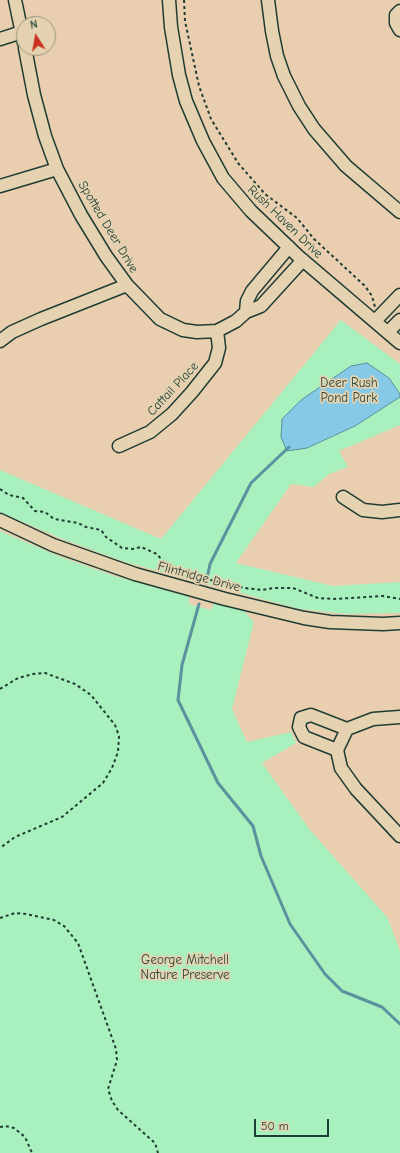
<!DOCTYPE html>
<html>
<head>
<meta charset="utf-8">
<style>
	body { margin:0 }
	#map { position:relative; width:400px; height:1153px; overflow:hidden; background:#e9ceaf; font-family:"Comic Neue",sans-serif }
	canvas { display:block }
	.north { position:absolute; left:16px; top:16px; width:40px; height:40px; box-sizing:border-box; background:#e5d2b0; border:1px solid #96967e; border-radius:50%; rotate:349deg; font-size:11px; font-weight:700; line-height:16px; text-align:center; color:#1f3d34 }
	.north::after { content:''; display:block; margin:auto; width:14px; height:18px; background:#c8321e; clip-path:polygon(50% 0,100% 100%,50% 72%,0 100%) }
	.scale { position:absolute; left:254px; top:1119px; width:75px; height:18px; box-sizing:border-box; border:2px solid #1f3d34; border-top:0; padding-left:5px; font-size:12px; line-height:14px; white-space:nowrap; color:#1f3d34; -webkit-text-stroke:3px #e5d2b0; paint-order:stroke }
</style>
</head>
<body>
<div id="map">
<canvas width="400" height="1153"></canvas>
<div class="north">N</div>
<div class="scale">50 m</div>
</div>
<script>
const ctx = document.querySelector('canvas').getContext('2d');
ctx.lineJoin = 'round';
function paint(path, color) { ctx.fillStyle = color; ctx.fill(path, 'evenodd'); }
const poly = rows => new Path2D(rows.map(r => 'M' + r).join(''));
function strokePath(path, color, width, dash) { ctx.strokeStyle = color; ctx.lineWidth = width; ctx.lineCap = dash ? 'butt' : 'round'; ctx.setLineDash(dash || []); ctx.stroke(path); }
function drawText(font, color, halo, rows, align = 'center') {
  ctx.font = font + ' "Comic Neue",sans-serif'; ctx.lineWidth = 3.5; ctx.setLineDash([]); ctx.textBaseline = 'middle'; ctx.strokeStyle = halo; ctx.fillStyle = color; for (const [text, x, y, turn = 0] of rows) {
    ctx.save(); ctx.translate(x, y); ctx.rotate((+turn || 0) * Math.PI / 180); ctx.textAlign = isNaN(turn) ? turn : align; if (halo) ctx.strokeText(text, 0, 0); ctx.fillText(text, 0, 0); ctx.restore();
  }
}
paint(poly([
	[341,320,400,364,400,425,339,451,348,467,329,474,314,487,291,484,236,563,333,586,400,582,400,613,346,614,300,609,125,562,60,538,0,512,0,470,161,539],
	[0,531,58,556,114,576,189,597,189,604,211,610,214,603,244,611,254,622,232,709,247,742,291,732,296,743,262,763,310,830,387,917,400,951,400,1153,0,1153]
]), '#a8f0bd');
const water = poly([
	[367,363,389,378,400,394,400,397,355,426,307,448,287,451,281,437,282,419,301,400,351,366,367,363]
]);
paint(water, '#85c9e6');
strokePath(water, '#5c919f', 1);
strokePath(poly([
	[206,583,210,564,251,483,289,447],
	[199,604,182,665,178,700,218,783,253,826,261,856,290,924,325,974,342,991,382,1007,400,1024]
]), '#5c919f', 3);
const minor = poly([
	[15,0,24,43],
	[169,0,171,27,179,75,186,101,203,141,223,178,251,211,298,256,400,343],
	[268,0,272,31,277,56,284,76,299,106,314,129,346,166,400,212],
	[400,11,396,15,396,23,400,30],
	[0,39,22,32],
	[25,48,34,95,45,136,57,169,81,215,106,256,127,285,160,319,183,330,197,332,217,331,236,321,246,312,261,306,303,260],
	[0,186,57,169],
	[246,312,247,301,252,291,289,247],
	[375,321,400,295],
	[388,332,400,320],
	[0,341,12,332,41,319,127,285],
	[119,446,150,432,172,414,192,392,215,363,219,348,217,331],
	[343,497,363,510,382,512,400,510],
	[0,520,53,545,135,574,225,599,304,618,330,622,383,624,400,623],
	[337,750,341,768,356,789,400,836],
	[337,750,304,737,299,727,301,718,311,715,347,729],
	[337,750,347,729,373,719,400,717]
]);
strokePath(minor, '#1f3d34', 15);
strokePath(poly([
	[184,0,185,21,199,86,211,119,238,163,265,194,297,218,314,239,365,286,372,296,375,307],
	[0,489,9,495,23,498,35,511,45,512,54,519,78,523,86,527,101,530,106,537,122,548,133,549,141,547,157,554,171,571,245,588,262,590,274,588,293,588,318,598,334,599,383,596,400,599],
	[0,689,18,678,33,674,45,673,75,684,91,695,115,725,119,736,118,752,112,768,103,783,62,817,15,837,0,848],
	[0,918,15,913,26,914,54,920,64,926,78,943,116,1049,117,1060,108,1089,112,1101,118,1110,155,1143,158,1153],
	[0,1127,5,1126,14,1128,25,1137,32,1153]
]), '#1f3d34', 2, [3, 3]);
strokePath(minor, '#e5d2b0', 12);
drawText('13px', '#1f3d34', '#e5d2b0', [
	["Rush Haven Drive",285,222,44],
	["Spotted Deer Drive",108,227,59],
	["Cattail Place",173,389,-47],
	["Flintridge Drive",199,577,15]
]);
drawText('13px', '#26463b', '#e5d2b0', [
	["Deer Rush",349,383],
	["Pond Park",349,398],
	["George Mitchell",185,960],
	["Nature Preserve",185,975]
]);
</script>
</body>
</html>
